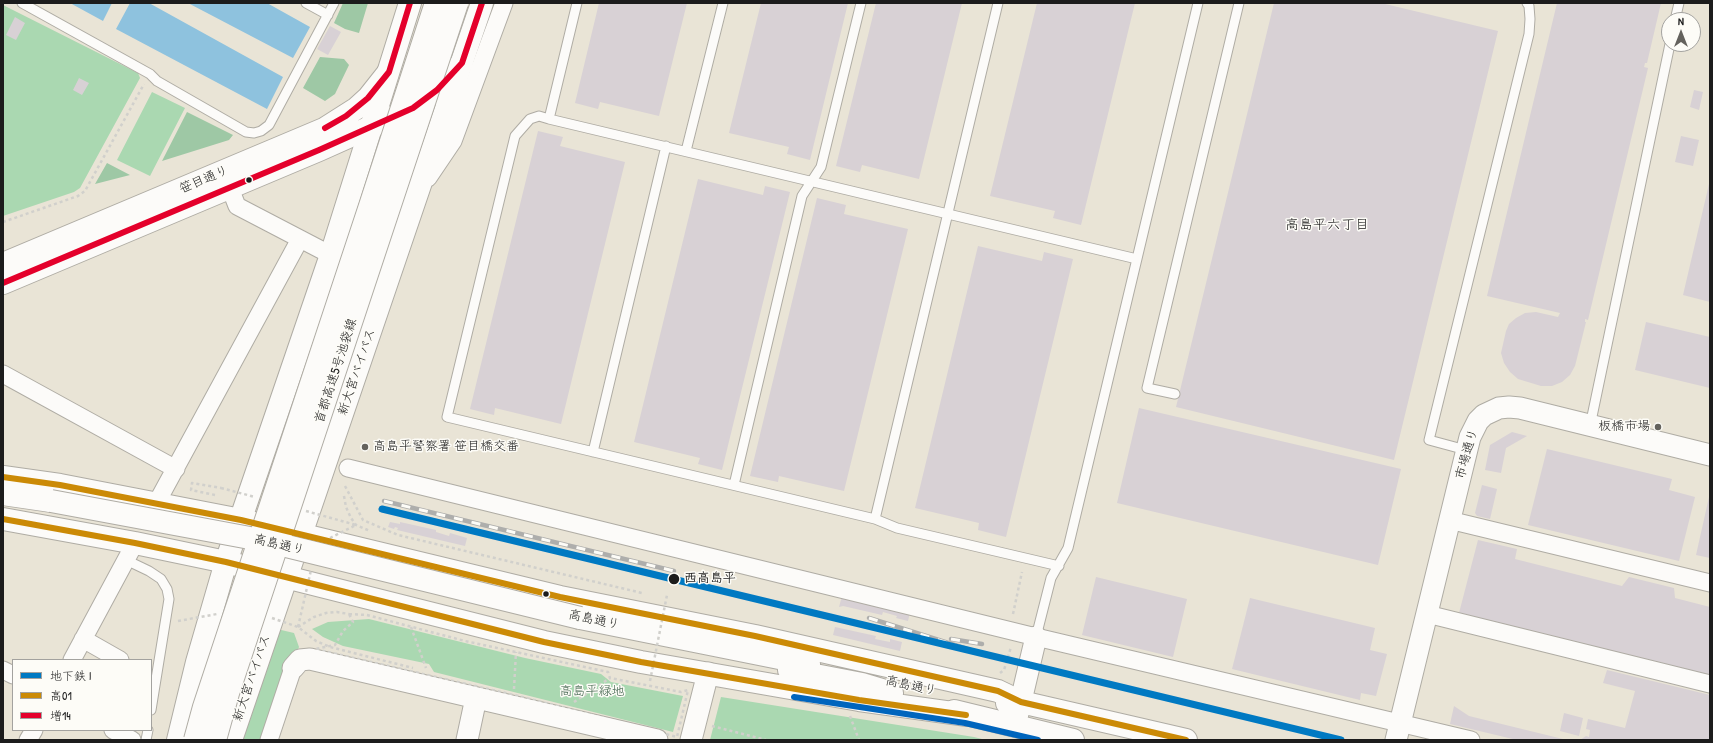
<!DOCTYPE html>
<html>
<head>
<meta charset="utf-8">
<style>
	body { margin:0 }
	#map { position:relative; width:1713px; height:743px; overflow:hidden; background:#e9e4d6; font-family:"Patrick Hand","Klee One",sans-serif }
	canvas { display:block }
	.frame { position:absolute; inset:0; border:4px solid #1c1c1c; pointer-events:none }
	.legend { position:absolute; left:12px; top:659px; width:140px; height:72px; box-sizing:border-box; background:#fdfcf7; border:1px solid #a3a29f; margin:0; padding:5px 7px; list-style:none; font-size:12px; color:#1c1c1c }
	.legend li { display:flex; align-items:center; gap:8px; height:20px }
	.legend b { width:20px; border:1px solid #a3a29f }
	.north { position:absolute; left:1661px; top:12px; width:40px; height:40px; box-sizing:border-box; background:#fdfcf7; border:1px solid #a3a29f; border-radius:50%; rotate:0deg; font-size:11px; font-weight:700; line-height:16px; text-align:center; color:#1c1c1c }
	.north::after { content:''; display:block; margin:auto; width:14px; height:18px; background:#64625d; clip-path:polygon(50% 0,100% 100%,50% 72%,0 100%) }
</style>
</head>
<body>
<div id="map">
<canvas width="1713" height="743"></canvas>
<div class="frame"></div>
<ul class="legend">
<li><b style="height:5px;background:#0079c2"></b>地下鉄 I</li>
<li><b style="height:5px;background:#cb8a06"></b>高01</li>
<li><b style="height:5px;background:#e4002b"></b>増14</li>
</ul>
<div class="north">N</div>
</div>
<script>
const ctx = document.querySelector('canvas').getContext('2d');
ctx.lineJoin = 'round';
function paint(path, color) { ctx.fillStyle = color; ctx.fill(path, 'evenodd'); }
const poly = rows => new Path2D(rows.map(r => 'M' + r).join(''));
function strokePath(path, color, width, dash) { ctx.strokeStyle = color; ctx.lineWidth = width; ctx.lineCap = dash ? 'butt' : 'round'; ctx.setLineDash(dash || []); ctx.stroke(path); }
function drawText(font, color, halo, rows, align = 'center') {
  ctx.font = font + ' "Patrick Hand","Klee One",sans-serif'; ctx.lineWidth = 3; ctx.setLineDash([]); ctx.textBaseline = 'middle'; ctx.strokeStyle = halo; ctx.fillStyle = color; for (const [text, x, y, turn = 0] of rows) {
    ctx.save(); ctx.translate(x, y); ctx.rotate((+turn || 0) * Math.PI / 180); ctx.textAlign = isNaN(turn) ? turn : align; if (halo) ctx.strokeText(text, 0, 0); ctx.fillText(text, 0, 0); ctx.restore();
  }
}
paint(poly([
	[3,5,138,73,140,78,80,188,74,192,3,216],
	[152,92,185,108,150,176,117,160],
	[369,619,525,658,601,674,611,682,683,696,673,732,434,672,429,664,343,646,323,637,312,629,328,622],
	[277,629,294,633,299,647,286,679,266,740,240,740],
	[721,697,974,737,986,740,710,740]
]), '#aad8b1');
paint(poly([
	[343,3,368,3,359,33,345,29,334,23],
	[320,57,344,59,349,65,335,94,325,101,303,88],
	[187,112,233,135,229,140,162,161],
	[107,163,130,175,95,184]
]), '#9ec8a5');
paint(poly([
	[70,3,112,3,103,21],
	[130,3,149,3,283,77,267,109,116,29],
	[188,3,267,3,310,27,293,58]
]), '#8ec2de');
paint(poly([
	[599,3,687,3,659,116,600,102,598,109,575,103],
	[761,3,848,3,810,160,787,154,789,147,729,133],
	[876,3,962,3,919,179,862,165,860,172,836,166],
	[1037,3,1135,3,1081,225,1053,218,1055,211,990,196],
	[1274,3,1381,3,1498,31,1394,460,1176,407],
	[1557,3,1661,3,1647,63,1645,63,1644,67,1648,68,1588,320,1585,319,1585,322,1586,322,1575,366,1570,375,1562,382,1552,386,1541,386,1518,379,1510,372,1504,363,1501,353,1506,331,1509,324,1516,318,1525,313,1536,312,1558,317,1560,313,1487,296],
	[15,17,25,23,16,40,6,35],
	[330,26,341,32,328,55,317,49],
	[79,78,89,83,82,95,73,90],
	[1694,90,1703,92,1699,110,1690,107],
	[538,131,563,137,560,146,625,162,561,424,495,408,494,415,470,409],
	[1681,136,1699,140,1693,166,1675,162],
	[698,179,763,195,765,186,790,192,722,470,698,464,700,458,634,442],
	[1709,184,1710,184,1710,302,1683,295],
	[817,198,846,205,844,214,908,229,844,491,779,476,778,482,750,476],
	[978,246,1042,261,1044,252,1073,259,1006,537,978,530,979,523,915,508],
	[1646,322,1710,337,1710,388,1635,370],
	[1139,408,1401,469,1378,565,1117,503],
	[1512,432,1527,436,1506,448,1501,473,1485,470,1490,445],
	[1547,449,1672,479,1669,490,1695,497,1679,561,1528,525],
	[1482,485,1497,489,1490,519,1477,516,1475,513],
	[1709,497,1710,497,1710,558,1696,555],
	[390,522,400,524,400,522,436,530,436,532,449,536,450,533,467,538,465,546,397,530,398,528,395,527,394,529,388,527],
	[1478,540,1517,549,1515,559,1622,586,1629,577,1674,588,1675,598,1710,607,1710,675,1459,613],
	[1096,577,1187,599,1173,657,1082,635],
	[842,596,910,612,908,621,896,618,897,616,883,612,882,615,843,606,839,607],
	[1250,598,1375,628,1370,650,1387,654,1376,696,1361,693,1360,700,1232,669],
	[835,627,876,636,875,639,890,642,890,639,902,642,900,651,833,635],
	[1607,670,1710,695,1710,740,1580,740,1586,736,1589,737,1590,730,1586,729,1588,719,1625,728,1635,691,1603,683],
	[1454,706,1469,716,1567,740,1517,740,1450,724],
	[1564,713,1583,718,1579,736,1560,731]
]), '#d8d1d5');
const service = poly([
	[22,3,150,74,157,81,246,132,254,133,261,131,269,125,334,3],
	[306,3,328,15],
	[577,3,549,119,539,116,530,119,515,136,447,417,875,519,897,528,1059,566],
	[1675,20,1679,3],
	[549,119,1137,259],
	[686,151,723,3],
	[1175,394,1147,388,1239,3],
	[1590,426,1670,44],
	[1466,450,1429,440,1529,34,1530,19,1529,6,1527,3],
	[593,452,666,146],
	[734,485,802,196,821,167,861,3],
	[875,519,998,3],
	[126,560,149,571,161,579,167,589,169,599,151,710],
	[1036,637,1051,578,1068,548,1198,3],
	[146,740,148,730]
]);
const minor = poly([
	[428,178,453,141,504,3],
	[230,188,237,206,331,255],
	[3,374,176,469],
	[348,468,1036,637,1471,740],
	[156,504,300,239],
	[1449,520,1710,583],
	[1427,614,1710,684],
	[83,639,120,660],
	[72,660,135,543],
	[3,670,13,675],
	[113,730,132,740],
	[28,740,34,730],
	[269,740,293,668]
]);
const tertiary = poly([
	[293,668,300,660,310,659,657,740],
	[1015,726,1036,637],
	[467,740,476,698],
	[691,740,708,673],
	[1396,740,1470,437,1478,421,1484,415,1499,408,1509,407,1520,408,1710,455]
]);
const secondary = poly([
	[3,477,60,485,241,520,560,597,755,636,998,691,1021,702],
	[3,494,51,501],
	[3,519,135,543,226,562,544,642,641,662,859,700,967,715],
	[580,618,809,664],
	[789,670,862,684,892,693],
	[1007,703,1021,702,1186,740],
	[954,711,1073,740]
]);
const primary = poly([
	[3,264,324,129,357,108,368,98,387,74],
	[3,283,319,150,413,108,437,90,462,63]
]);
const trunk = poly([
	[178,740,197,662,226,562,331,255,410,3],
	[231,740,482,3]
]);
strokePath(service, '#afaca4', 11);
strokePath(minor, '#afaca4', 19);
strokePath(tertiary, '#afaca4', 23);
strokePath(secondary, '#afaca4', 24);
strokePath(primary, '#afaca4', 24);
strokePath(trunk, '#afaca4', 24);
strokePath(poly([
	[3,222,78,196,85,191,144,84],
	[345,486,363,520,398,535,642,593],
	[215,495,191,490,192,483,221,488],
	[344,496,346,507,351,518,356,525,370,531],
	[349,614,367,615,465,641,608,672,610,678,681,692,688,690,677,737,514,695,315,649,335,645,343,631,353,622,349,614],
	[1013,614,1022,572],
	[298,627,314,617,326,613,337,612,349,614],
	[411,627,426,668],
	[1000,673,1004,670,1011,647],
	[514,689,516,652],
	[574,702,610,678],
	[850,716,859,740],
	[712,726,766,740]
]), '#d1d0cc', 2.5, [3, 3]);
strokePath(service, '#fcfbf9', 9);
strokePath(minor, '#fcfbf9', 17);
strokePath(tertiary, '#fcfbf9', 21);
strokePath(secondary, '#fcfbf9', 22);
strokePath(primary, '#fcfbf9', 22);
strokePath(trunk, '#fcfbf9', 22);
const rail = poly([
	[384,501,674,571],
	[869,618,980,653],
	[868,626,891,630],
	[951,639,982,644]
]);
strokePath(rail, '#aeaeac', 4.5);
strokePath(rail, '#fdfcf7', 3, [9]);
const secondaryBridge = poly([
	[51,501,266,541,580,618]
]);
const motorwayBridge = poly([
	[195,740,204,707,371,203,436,3],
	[215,740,228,693,457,3]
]);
strokePath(secondaryBridge, '#afaca4', 24, []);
strokePath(motorwayBridge, '#afaca4', 24, []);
strokePath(poly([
	[221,488,255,497],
	[306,511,356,525],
	[330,538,356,525],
	[272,618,298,627,316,641,330,647,413,668],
	[178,621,217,614],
	[298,627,311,570],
	[650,681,667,595]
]), '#d1d0cc', 2.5, [3, 3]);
strokePath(secondaryBridge, '#fcfbf9', 22);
strokePath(motorwayBridge, '#fcfbf9', 22);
strokePath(poly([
	[3,477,60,485,241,520,560,597,755,636,998,691,1021,702,1186,740],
	[3,519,135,543,226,562,544,642,641,662,859,700,966,715]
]), '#cb8a06', 6);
strokePath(poly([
	[325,128,346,116,368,98,389,72,410,3],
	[3,283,319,150,413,108,437,90,462,63,482,3]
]), '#e4002b', 6);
strokePath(poly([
	[794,697,965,723,1038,740]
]), '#0065bd', 6);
strokePath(poly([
	[382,509,1341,740]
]), '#0079c2', 7);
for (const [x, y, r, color] of [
	[249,180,3.5,"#1c1c1c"],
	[1658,427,4,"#64625d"],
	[365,447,4,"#64625d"],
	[674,579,6,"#1c1c1c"],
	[546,594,3.5,"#1c1c1c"]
]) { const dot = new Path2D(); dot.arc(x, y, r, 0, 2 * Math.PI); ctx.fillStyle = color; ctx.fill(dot); strokePath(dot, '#fdfcf7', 1.5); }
drawText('13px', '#1c1c1c', '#fdfcf7', [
	["笹目通り",204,180,-23],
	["首都高速5号池袋線",336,371,-72],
	["新大宮バイパス",357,372,-71],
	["市場通り",1467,454,-74],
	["高島通り",279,545,13],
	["高島通り",594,620,12],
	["新大宮バイパス",252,678,-71],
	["高島通り",911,686,12]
]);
drawText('13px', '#1c1c1c', '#fdfcf7', [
	["板橋市場",1650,427],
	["高島平警察署 笹目橋交番",373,447,"left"]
], 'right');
drawText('bold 13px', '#1c1c1c', '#fdfcf7', [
	["西高島平",684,579]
], 'left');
drawText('13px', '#40634c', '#fdfcf7', [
	["高島平緑地",592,692]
]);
drawText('14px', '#1c1c1c', '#fdfcf7', [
	["高島平六丁目",1327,225]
]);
</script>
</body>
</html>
